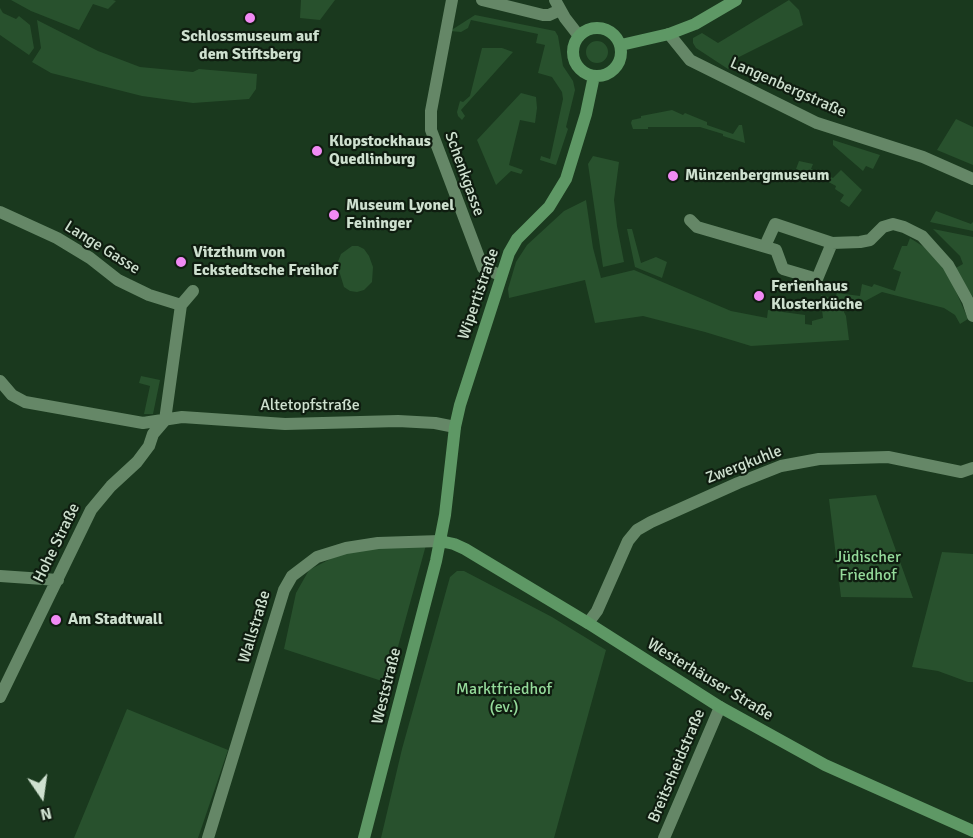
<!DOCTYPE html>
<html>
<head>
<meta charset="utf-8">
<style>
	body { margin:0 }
	#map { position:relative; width:973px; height:838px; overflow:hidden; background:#1a391e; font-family:Signika,sans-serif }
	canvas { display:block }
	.north { position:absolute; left:12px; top:766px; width:60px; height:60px; -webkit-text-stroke:4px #0f1d10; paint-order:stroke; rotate:167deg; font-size:16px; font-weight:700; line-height:24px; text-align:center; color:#cee0cf }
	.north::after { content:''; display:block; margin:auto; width:21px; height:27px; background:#cee0cf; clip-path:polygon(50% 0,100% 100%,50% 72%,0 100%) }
</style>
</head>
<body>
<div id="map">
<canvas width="973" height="838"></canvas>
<div class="north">N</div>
</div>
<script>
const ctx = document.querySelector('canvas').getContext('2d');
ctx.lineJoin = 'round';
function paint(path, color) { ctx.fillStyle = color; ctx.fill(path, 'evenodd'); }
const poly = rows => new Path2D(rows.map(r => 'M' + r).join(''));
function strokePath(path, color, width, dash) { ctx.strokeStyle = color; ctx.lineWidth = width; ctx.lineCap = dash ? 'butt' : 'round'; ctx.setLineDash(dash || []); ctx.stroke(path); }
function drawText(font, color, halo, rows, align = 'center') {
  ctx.font = font + ' Signika,sans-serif'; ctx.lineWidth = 4.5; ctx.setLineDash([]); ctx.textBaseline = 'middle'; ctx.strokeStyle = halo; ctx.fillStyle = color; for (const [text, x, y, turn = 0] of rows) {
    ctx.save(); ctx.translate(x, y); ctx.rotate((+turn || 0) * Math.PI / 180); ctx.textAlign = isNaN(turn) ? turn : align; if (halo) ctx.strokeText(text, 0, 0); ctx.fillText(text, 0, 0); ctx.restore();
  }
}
paint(poly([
	[11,0,113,0,116,1,108,9,93,4,79,30,31,11],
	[301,0,335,0,320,20,300,18],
	[789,0,799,10,803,25,739,57,728,69,696,48,693,43,693,38,702,33,718,43],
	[0,8,3,13,16,19,19,16,30,25,34,48,29,55,0,35],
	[475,15,555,31,558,36,563,66,573,81,575,90,566,127,568,129,556,165,540,160,541,156,550,159,563,99,562,92,552,77,538,73,545,45,536,43,538,34,471,20,468,28,461,32,450,31],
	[37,20,98,51,140,67,193,72,199,69,257,74,256,89,249,99,193,103,142,96,51,73,32,62,41,48],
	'586 52a11 11 0 1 1 22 0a11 11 0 1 1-22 0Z',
	[482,48,502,48,513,52,461,110,465,116,462,120,458,116,457,112,460,101,463,102,470,96],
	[521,93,536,97,537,108,535,123,520,120,509,165,523,170,521,174,511,171,496,185,477,140],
	[672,110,683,115,685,113,707,122,707,125,733,134,739,125,742,125,745,143,723,136,723,134,700,127,648,127,648,129,633,129,631,123,632,120,641,118,641,116],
	[956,119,973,127,973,165,937,150],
	[833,140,880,155,873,169,866,166,863,171,833,145],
	[593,156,619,162,614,200,617,226,624,262,603,267,588,164],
	[799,161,813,164,811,169,833,178,841,170,862,190,849,207,840,201,844,195,835,189,836,186,823,179,796,169],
	[586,200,593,248,601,278,634,270,731,311,767,318,768,310,805,315,805,324,812,325,812,321,823,318,822,310,815,311,815,305,820,305,821,295,828,297,827,302,829,310,840,307,835,298,837,293,860,296,862,284,872,287,874,284,895,291,901,272,893,269,902,246,907,246,910,238,924,247,947,271,968,319,960,324,955,315,944,308,882,292,854,307,843,310,846,316,849,340,751,346,705,332,643,316,595,323,585,280,509,298,508,289,516,262,527,245,564,211],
	[936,211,971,224,973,222,973,231,930,222],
	[627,229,632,229,641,263,656,257,667,262,662,278,635,267],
	[933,229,973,237,973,297,954,269,963,264,960,256],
	[352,246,358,246,364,249,369,256,373,267,372,282,364,290,357,292,350,291,344,287,337,264,341,254],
	[141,376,160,380,153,414,144,414,150,386,139,383],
	[876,495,913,598,841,597,829,499],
	[426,545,388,683,284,649,296,593,309,570,336,556,378,546],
	[942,552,973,554,973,682,968,682,938,671,912,667],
	[457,571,464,571,552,617,606,650,554,838,381,838,402,749,450,577],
	[127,709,228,750,198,838,74,838]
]), '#28512d');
strokePath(poly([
	[452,0,431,111,431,130,483,268,500,275],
	[482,0,543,15,549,15,560,10],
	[555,0,565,18,579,36],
	[669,34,690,60,817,123,923,157,973,179],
	[0,212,57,238,90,258,118,280,149,295,181,305],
	[690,220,697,227,776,250,783,269,817,279,832,243],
	[765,246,775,224,832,243,860,242,870,240,883,227,893,224,904,227,922,236,948,265,968,301,973,316],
	[181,305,193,291],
	[0,381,12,395,25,402,143,423,182,417,285,424,398,421,435,423,455,427],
	[165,420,181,305],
	[0,576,58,580],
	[588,623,597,611,628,541,637,530,651,522,738,483,781,466,819,459,888,457,961,472,973,468],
	[0,697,91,510,111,486,137,462,149,446,153,434,165,420],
	[208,838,284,590,292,576,317,557,346,548,378,543,440,541],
	[664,838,720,707]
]), '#658767', 12);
strokePath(poly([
	'573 52a24 24 0 1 1 48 0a24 24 0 1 1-48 0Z',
	[621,45,669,34,695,24,736,0],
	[440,541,454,544,465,549,588,623,720,707,825,765,973,831],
	[364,838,436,561,445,515,455,427,460,405,509,253,517,239,549,207,566,179,586,114,594,76]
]), '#5e9865', 12);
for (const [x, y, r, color] of [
	[250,18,6,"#f18af4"],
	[317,151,6,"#f18af4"],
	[673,176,6,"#f18af4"],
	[334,215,6,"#f18af4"],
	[181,262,6,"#f18af4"],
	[759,296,6,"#f18af4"],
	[56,620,6,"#f18af4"]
]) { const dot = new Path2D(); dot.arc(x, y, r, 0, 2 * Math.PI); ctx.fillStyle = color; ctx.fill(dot); strokePath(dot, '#0f1d10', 2); }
drawText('bold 16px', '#cee0cf', '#0f1d10', [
	["Schlossmuseum auf",250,37,"center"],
	["dem Stiftsberg",250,55,"center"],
	["Klopstockhaus",329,142],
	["Quedlinburg",329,160],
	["Münzenbergmuseum",685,176],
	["Museum Lyonel",346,206],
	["Feininger",346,224],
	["Vitzthum von",193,253],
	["Eckstedtsche Freihof",193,271],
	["Ferienhaus",771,287],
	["Klosterküche",771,305],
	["Am Stadtwall",68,620]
], 'left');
drawText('16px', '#cee0cf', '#0f1d10', [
	["Langenbergstraße",788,88,24],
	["Schenkgasse",464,174,70],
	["Lange Gasse",102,248,32],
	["Wipertistraße",479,294,-71],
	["Altetopfstraße",310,406],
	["Zwergkuhle",744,465,-21],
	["Hohe Straße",57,543,-64],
	["Wallstraße",255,627,-73],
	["Westerhäuser Straße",710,680,31],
	["Weststraße",387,686,-76],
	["Breitscheidstraße",677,766,-67]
]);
drawText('16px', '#94da9a', '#0f1d10', [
	["Jüdischer",868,558],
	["Friedhof",868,576],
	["Marktfriedhof",504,690],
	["(ev.)",504,708]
]);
</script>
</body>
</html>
